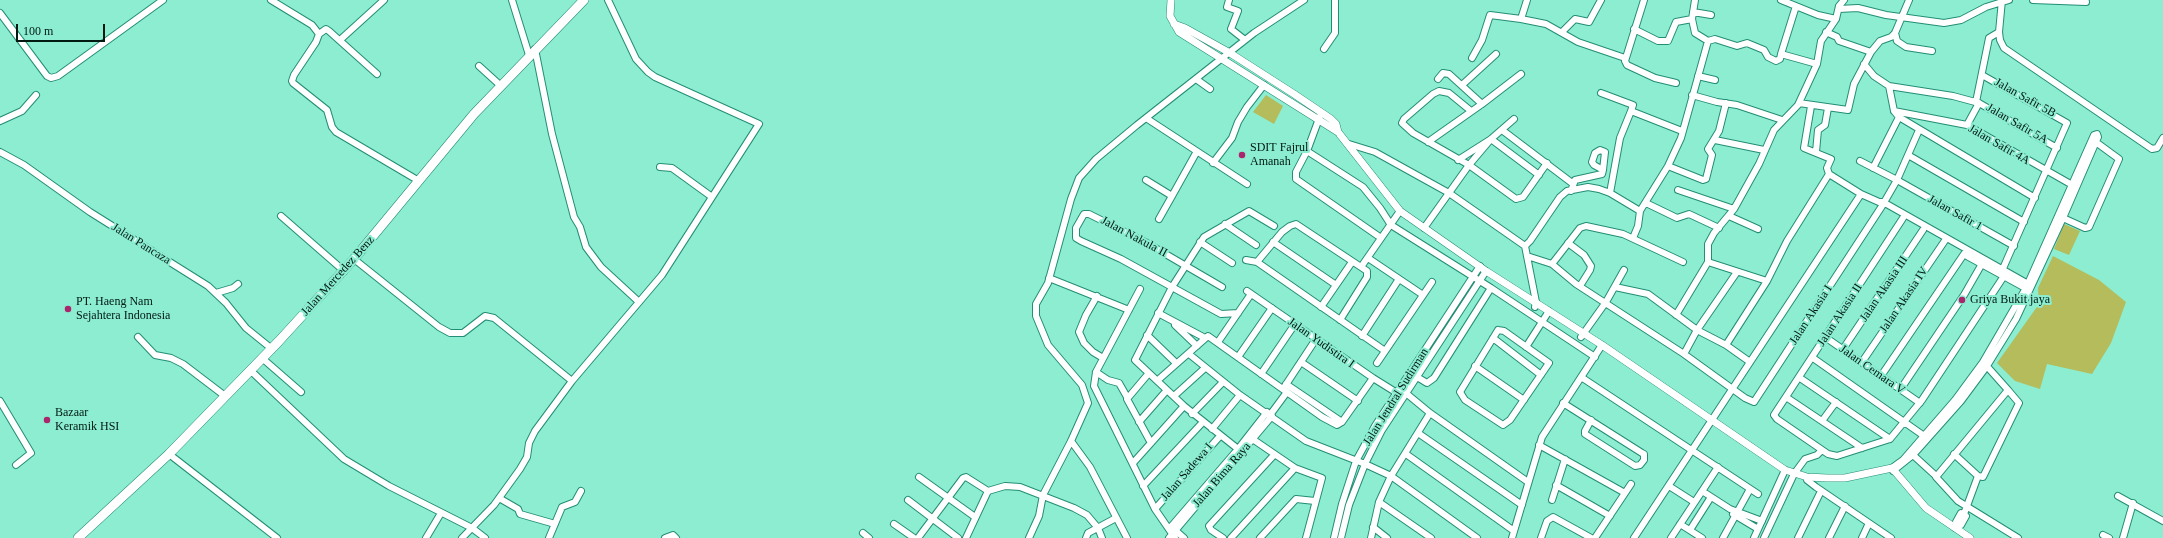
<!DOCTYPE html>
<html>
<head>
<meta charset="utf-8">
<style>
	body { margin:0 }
	#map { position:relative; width:2163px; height:538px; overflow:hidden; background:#8cedd1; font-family:"Times New Roman",serif }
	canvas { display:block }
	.scale { position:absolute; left:16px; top:24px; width:89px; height:18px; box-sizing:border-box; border:2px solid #001911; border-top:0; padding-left:5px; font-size:12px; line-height:14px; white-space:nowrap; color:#001911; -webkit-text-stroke:3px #8cedd1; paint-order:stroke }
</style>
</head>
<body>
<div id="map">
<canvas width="2163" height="538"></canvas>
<div class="scale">100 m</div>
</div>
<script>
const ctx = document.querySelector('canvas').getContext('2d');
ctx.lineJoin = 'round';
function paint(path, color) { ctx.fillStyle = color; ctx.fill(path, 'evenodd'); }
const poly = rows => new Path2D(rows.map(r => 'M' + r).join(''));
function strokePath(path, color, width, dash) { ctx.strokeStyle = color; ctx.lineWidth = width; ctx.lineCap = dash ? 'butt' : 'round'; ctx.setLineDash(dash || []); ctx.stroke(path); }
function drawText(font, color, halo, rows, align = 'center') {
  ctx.font = font + ' "Times New Roman",serif'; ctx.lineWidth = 4; ctx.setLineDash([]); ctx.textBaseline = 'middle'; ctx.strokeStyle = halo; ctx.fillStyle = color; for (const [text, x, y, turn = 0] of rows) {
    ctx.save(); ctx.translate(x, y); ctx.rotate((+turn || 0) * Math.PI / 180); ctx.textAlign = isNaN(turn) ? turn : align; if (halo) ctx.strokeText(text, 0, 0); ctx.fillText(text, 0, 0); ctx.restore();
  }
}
paint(poly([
	[1266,95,1283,106,1274,124,1253,112],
	[2064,224,2080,231,2069,255,2054,249],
	[2053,256,2099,280,2126,302,2111,343,2092,374,2047,364,2040,389,2015,381,1997,363,2039,304,2038,288]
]), '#b4bc5b');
const minor = poly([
	[271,0,312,25,319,34,316,42,294,75,292,81,293,83,327,110,332,127,336,132,419,181],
	[512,0,529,55],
	[1229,0,1227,7,1238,11,1231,29,1245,40],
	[1527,0,1521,19,1546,24,1578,42,1625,58],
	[1644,0,1625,61,1627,65,1655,78,1676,83],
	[1781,0,1818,15,1836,19],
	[2002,0,1999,32,2000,40,2004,48,2152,149,2157,148,2163,138],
	[2033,0,2086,2],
	[1839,9,1858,8,1886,15,1944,23,1961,20,1986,7,2009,0],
	[1693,12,1711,15],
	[0,13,47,76,51,78,58,76,163,0],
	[1692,19,1695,33,1708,41,1715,39,1737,46,1747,43,1764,50,1768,57,1776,61,1780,59,1781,54,1817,64],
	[1634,29,1658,41,1668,41,1676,22,1692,19,1695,0],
	[1562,32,1575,19,1589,22,1601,0],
	[1826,32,1837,37,1839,41,1871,52],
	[1895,33,1897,41,1906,47,1932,51],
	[319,34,326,29,329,31,377,74],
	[340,40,384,0],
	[535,49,552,134,574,217,580,227,586,247,601,267,639,302],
	[1324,49,1335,33,1335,0],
	[1781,54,1796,6],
	[1472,58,1482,40,1490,15,1521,19],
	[1864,64,1874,76,1889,86,1894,111,1899,117,2035,198],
	[479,66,501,86],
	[1982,75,2067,123,2001,273],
	[1698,76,1715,80],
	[1196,79,1210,89],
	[1438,79,1443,73,1449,74,1482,104],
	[1462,85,1496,54],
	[1889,86,1953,96,1979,103,2057,148],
	[1601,93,1633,105,1631,111],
	[1692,95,1717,102,1737,105,1782,120],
	[1976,102,1989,38,1999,32],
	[1799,103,1848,110,1854,84,1871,52,1880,41,1891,37,1895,33,1909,0],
	[1811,106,1804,148,1831,159,1827,168,1829,174],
	[1471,111,1449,93,1439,91,1433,94,1404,119,1402,123,1413,133,1469,165,1516,199,1523,197,1547,163],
	[1894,111,1967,125,2074,186],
	[1320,116,1307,151,1296,172,1296,179,1381,238],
	[1146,118,1247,184],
	[0,121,22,111,36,95],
	[1967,125,1979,103],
	[1502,130,1572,183],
	[1715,140,1764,150],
	[1428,142,1482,104,1521,74],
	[1349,144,1375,152,1449,193,1525,246,1536,302,1535,307],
	[1307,151,1363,187,1380,208,1391,225,1491,288,1595,357],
	[0,152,24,165,90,212,208,286,226,303,246,328,272,349],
	[1816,152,1818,130,1825,125,1828,108],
	[1908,155,2024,222],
	[1458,160,1491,139,1514,119],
	[1860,161,1897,180,2014,246],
	[1213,163,1232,138,1238,122,1247,107,1264,85],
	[1668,166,1703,180,1706,179,1712,155,1708,149,1719,131,1726,103],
	[660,167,672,168,712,197],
	[1873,168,1899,117],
	[1146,180,1172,196,1159,219],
	[1678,190,1734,209],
	[1571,191,1575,180,1602,174,1603,170,1605,152,1600,150,1595,153,1592,162,1594,165,1603,170],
	[1610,193,1620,138,1631,111,1682,131],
	[1172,196,1196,153],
	[1646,203,1677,218,1689,214,1719,228],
	[281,216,344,271],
	[1729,216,1758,229],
	[1903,218,1774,415,1777,419,1828,454,1837,456,1890,439,1922,400,2004,276],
	[2063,218,2085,228,2089,227,2119,159,2093,140],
	[1225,224,1256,245],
	[1424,228,1469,165,1491,139,1539,175],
	[1633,238,1638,226,1640,211,1668,166,1681,138,1708,41],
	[1200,242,1232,263],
	[1273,242,1336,285],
	[1568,243,1584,255,1591,266,1590,270,1580,286],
	[1525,246,1530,241,1560,197,1567,191,1588,187,1599,189,1610,193,1640,211],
	[1527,256,1552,264,1576,284,1684,354,1745,398,1754,402,1882,206,1897,180,1919,130],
	[1967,256,2029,290],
	[1368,258,1423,295],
	[354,259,439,327,450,333,463,333,485,316,494,318,572,381],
	[1246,260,1257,262,1385,351],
	[1257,262,1282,232,1290,226,1296,224,1367,271,1367,277,1340,320],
	[1708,262,1767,281],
	[1552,264,1580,228,1586,226,1623,234,1683,262],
	[1361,267,1400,211],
	[1049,278,1129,310],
	[1222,287,1145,242,1089,214,1084,214,1076,228,1076,238,1081,241,1121,259,1221,314,1238,313],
	[1615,287,1648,294,1697,330,1726,345,1750,362],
	[1140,289,1096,372,1094,386,1155,509,1175,538],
	[1247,291,1373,378,1397,393,1407,394,1430,413,1528,482],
	[216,293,233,288,238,284],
	[1097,296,1086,315,1079,332,1084,343,1093,352,1103,358],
	[1321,307,1352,262],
	[1158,313,1205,338],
	[1676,315,1708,262,1708,244,1714,233,1734,209,1759,164,1774,130,1798,105,1817,64,1821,41,1836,19,1839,6,1844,0],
	[1175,325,1197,346],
	[1498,330,1504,331,1549,363,1510,420,1503,425,1465,400,1460,392,1498,330],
	[1147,335,1176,363],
	[1362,336,1399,279],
	[138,337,155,355,171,358,183,364,225,396],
	[1581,337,1606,302,1624,270],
	[1825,337,1920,403],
	[1493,338,1541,375],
	[1218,342,1251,294],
	[1726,345,1767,281,1787,241,1829,174,1861,194],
	[1526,347,1549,311],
	[1843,349,1923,230],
	[1189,354,1240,395,1306,441,1365,464,1391,476,1477,538],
	[1684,354,1697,330,1737,272],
	[1238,357,1272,308],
	[262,358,301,392],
	[1813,358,1927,438],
	[1301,362,1358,401],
	[1862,362,1946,239],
	[1377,363,1432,282],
	[1984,363,2008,390,1936,477,1958,501,2018,538],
	[1475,366,1524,400],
	[250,370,344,459,389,486,472,528,485,538],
	[1096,372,1108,380,1119,383,1127,397],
	[1149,373,1127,399,1151,443],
	[1261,374,1295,324],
	[1881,376,1964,254],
	[1417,377,1427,383,1434,378,1491,288],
	[1581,377,1758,494],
	[1800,378,1890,439],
	[1158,380,1208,336,1322,417,1337,425,1342,422,1373,378],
	[1286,384,1342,422],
	[1285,386,1316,339],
	[1900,390,1964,295,1983,262],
	[1174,396,1205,368],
	[1786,397,1862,448],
	[0,401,31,453,16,465],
	[1563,403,1642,453,1644,454,1644,460,1640,465,1635,466,1585,434,1585,431,1591,420],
	[1192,414,1223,382],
	[1270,415,1287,392],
	[1822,421,1836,402],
	[1139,422,1167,390],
	[1212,429,1240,395],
	[1418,433,1522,505],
	[1251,438,1295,468,1322,478,1306,538],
	[1071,441,1090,467,1127,538],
	[1539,445,1625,493],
	[1238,449,1184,406,1135,360,1172,287,1204,237,1249,211,1274,226],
	[169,454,277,538],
	[1406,454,1514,531],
	[1954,454,1978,476,1964,514,1966,516,1961,525,1957,525,1955,528],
	[1913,455,1936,476],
	[1133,463,1184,406],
	[1892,468,1903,460,1955,400,1983,362,2026,288,2094,135,2097,134,2098,137,2063,218,2016,319,1987,366,1961,401,1913,455,1893,471],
	[1978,476,1983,477,2019,403,2008,390],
	[919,477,975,517],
	[1807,477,1807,480,1816,487,1891,538],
	[1556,485,1610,516],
	[1143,486,1203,422],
	[1669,486,1694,502],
	[1702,491,1730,509,1762,521],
	[2118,496,2163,521],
	[499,498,518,509,520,514,555,524],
	[908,500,958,538],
	[1552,500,1565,459],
	[1379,502,1431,538],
	[1155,509,1220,436],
	[1733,514,1758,529],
	[894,524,914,538],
	[1680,524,1702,538],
	[1957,525,1956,522,1961,513,1964,514],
	[1373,527,1387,538],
	[1169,529,1238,449,1267,412],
	[1175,530,1184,538],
	[1690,530,1711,497],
	[863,533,869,538],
	[2103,535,2109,538],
	[426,538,441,513],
	[462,538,494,505,520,469,527,457,529,443,535,431,572,381,662,275,759,124,655,77,648,72,636,59,608,0],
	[549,538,562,507,575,502,581,491],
	[665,538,673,535,676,538],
	[918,538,963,478,966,477,988,491,1005,486,1020,487,1074,508,1087,515,1098,528,1102,538],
	[966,538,988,491],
	[1029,538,1039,516,1043,495,1071,441,1088,403,1082,385,1048,345,1036,316,1036,304,1048,283,1071,199,1079,178,1096,159,1137,125,1254,33,1304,0],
	[1086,538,1088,533,1116,518],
	[1169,538,1272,416],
	[1223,538,1211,530,1209,526,1274,455],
	[1231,538,1295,468],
	[1260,538,1296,499,1315,501],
	[1334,538,1342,504,1356,461,1375,426,1480,266],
	[1341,538,1349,505,1365,464,1382,430,1486,271],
	[1371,538,1379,502,1391,476,1430,413],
	[1512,538,1542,437,1602,345],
	[1541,538,1547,521,1553,517,1591,538],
	[1595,538,1631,484],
	[1634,538,1861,194,1879,202,1883,202,2030,285],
	[1671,538,1718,467],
	[1723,538,1750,489],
	[1754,538,1785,470],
	[1764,538,1794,474,1805,459,1817,455,1822,450],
	[1798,538,1821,491],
	[1829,538,1845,506],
	[1862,538,1869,523],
	[2123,538,2133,503]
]);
const tertiary = poly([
	[1171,0,1170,16,1179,32,1338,132,1400,211,1486,271,1602,345,1785,470,1807,477,1827,478,1845,478,1892,468,1926,508,1970,538],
	[1174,24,1185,28,1230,53,1294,94,1331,119,1336,124,1338,132]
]);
const primary = poly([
	[78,538,169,454,279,341,354,259,474,114,584,0]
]);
strokePath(minor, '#238e75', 8);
strokePath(tertiary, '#238e75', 8);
strokePath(primary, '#238e75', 10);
strokePath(minor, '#fff', 6);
strokePath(tertiary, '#fff', 7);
strokePath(primary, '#fff', 9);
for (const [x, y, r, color] of [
	[1242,155,4,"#ab256c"],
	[1962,300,4,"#ab256c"],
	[68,309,4,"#ab256c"],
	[47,420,4,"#ab256c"]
]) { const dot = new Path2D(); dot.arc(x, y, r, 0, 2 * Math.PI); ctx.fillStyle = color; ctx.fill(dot); strokePath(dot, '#8cedd1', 1.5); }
drawText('12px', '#001911', '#8cedd1', [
	["Jalan Safir 5B",2025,98,29],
	["Jalan Safir 5A",2017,124,30],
	["Jalan Safir 4A",1999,145,30],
	["Jalan Safir 1",1955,213,29],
	["Jalan Nakula II",1134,237,28],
	["Jalan Pancaza",141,244,32],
	["Jalan Mercedez Benz",338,276,-48],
	["Jalan Akasia III",1884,289,-56],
	["Jalan Akasia IV",1904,300,-56],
	["Jalan Akasia I",1811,315,-57],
	["Jalan Akasia II",1840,315,-57],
	["Jalan Yudistira I",1321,343,35],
	["Jalan Cemara V",1872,370,35],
	["Jalan Jendral Sudirman",1396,397,-58],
	["Jalan Sadewa I",1187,472,-49],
	["Jalan Bima Raya",1222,475,-49]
]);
drawText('12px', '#001911', '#8cedd1', [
	["SDIT Fajrul",1250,148],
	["Amanah",1250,162],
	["Griya Bukit jaya",1970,300],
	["PT. Haeng Nam",76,302],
	["Sejahtera Indonesia",76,316],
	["Bazaar",55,413],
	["Keramik HSI",55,427]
], 'left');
</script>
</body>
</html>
